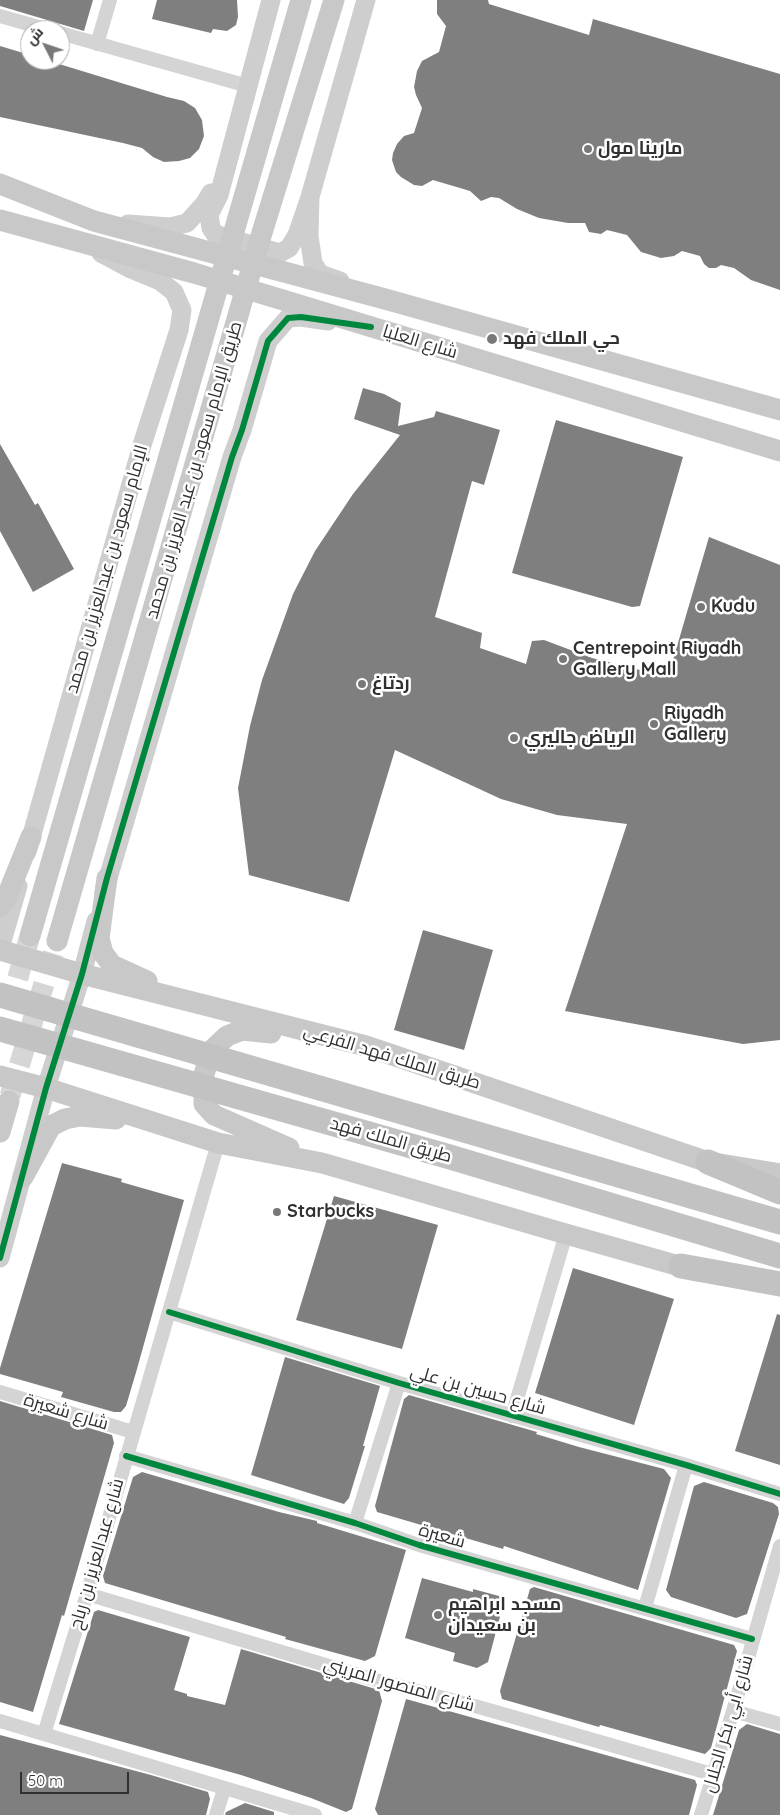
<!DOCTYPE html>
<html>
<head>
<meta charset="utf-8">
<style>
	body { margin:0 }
	#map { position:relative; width:780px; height:1815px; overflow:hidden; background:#fff; font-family:Quicksand,Cairo,sans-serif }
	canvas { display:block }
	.north { position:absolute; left:20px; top:20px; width:50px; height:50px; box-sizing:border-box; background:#fff; border:1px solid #acacac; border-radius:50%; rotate:311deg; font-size:14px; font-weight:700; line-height:20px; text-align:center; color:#303030 }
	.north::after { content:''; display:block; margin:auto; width:18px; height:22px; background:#787878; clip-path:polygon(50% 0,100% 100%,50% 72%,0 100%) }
	.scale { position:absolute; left:20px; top:1772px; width:109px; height:22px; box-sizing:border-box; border:2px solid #303030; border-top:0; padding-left:6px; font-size:15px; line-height:18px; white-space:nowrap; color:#303030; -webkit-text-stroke:4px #fff; paint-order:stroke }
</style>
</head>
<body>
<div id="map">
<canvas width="780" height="1815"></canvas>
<div class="north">ش</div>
<div class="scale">50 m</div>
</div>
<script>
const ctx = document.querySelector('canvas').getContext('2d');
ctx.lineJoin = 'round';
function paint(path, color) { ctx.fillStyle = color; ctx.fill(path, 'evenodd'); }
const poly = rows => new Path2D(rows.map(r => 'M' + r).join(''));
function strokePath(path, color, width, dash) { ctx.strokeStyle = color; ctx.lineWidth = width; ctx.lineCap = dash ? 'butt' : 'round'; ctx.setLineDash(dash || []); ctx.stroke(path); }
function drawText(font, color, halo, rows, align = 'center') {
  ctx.font = font + ' Quicksand,Cairo,sans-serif'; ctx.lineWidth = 5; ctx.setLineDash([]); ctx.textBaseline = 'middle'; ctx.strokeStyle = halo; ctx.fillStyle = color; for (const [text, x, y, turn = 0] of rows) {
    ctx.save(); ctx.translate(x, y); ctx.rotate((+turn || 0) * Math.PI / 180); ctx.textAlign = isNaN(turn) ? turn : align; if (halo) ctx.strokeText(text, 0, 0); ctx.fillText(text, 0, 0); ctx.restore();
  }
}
paint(poly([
	[0,0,93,0,84,31,0,6],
	[157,0,237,0,238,17,236,25,227,31,213,29,211,33,152,19],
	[437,0,488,0,489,4,589,35,593,19,780,74,780,290,751,280,734,268,721,265,716,268,709,268,704,264,700,256,682,251,674,256,661,258,641,252,627,235,607,230,601,234,589,232,585,223,568,223,539,218,517,209,499,198,491,197,481,201,470,191,433,180,422,186,414,185,401,177,396,172,392,160,393,153,397,144,404,136,414,133,422,108,416,95,414,87,417,71,422,61,439,52,446,26,437,14],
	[0,46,30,55,30,60,46,60,167,97,184,101,195,108,202,120,204,136,199,149,190,158,179,161,164,162,153,157,142,148,123,143,0,117],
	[363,388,384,394,401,403,398,426,434,417,436,411,500,430,484,485,472,481,435,617,482,633,480,648,526,664,532,641,544,640,592,658,668,677,709,537,780,565,780,1040,743,1044,565,1011,627,824,557,815,501,799,395,750,349,902,249,875,238,788,250,726,262,680,293,594,315,551,353,494,400,435,354,419],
	[556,420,683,457,640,606,632,607,512,573],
	[0,444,35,505,38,503,74,569,33,592,0,531],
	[423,930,493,950,464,1050,394,1030],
	[62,1163,122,1179,121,1182,184,1200,137,1369,126,1406,121,1412,114,1412,61,1397,63,1392,0,1374,0,1368],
	[334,1196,438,1225,402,1349,296,1320],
	[573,1268,674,1299,634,1425,535,1393],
	[777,1314,780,1315,780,1465,735,1451],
	[285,1357,380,1386,363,1446,365,1446,349,1498,344,1504,251,1475],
	[409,1395,537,1432,536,1434,579,1447,664,1469,671,1478,638,1590,504,1546,503,1549,377,1512,375,1506,404,1399],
	[0,1401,112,1435,114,1443,64,1616,62,1615,33,1712,0,1702],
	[142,1472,279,1512,317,1521,317,1523,406,1550,375,1656,365,1661,285,1639,286,1637,105,1583,103,1576,133,1477],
	[704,1482,773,1503,778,1507,779,1514,747,1614,736,1618,671,1597,666,1590,694,1486],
	[422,1578,473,1592,473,1589,499,1596,503,1605,488,1662,477,1668,453,1661,455,1653,405,1638],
	[534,1587,734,1645,737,1651,711,1748,705,1754,600,1725,599,1727,502,1699,500,1691,530,1589],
	[98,1610,190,1637,174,1690,187,1694,187,1696,225,1705,241,1649,379,1690,382,1701,352,1809,346,1812,311,1798,241,1775,59,1724,94,1612],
	[406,1699,695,1780,697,1785,689,1815,378,1815,375,1809],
	[747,1724,780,1734,780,1815,713,1815,739,1730],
	[0,1735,151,1775,208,1792,210,1799,206,1815,0,1815],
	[245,1803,274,1812,274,1815,225,1815,226,1812]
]), '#7f7f7f');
strokePath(poly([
	[0,1040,29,939],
	[10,1096,57,941]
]), '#d6d6d6', 21, [21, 11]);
strokePath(poly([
	[0,16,49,30],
	[60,33,248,86],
	[97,44,110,0],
	[169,1312,399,1383,686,1465,780,1494],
	[0,1392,133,1432],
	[512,1416,566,1234],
	[126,1456,355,1523,419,1545,752,1639],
	[355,1523,399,1383],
	[87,1594,376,1680,482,1708,712,1774],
	[645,1608,686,1465],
	[733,1711,780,1724],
	[0,1721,315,1815],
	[44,1734,87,1594,218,1143],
	[216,1815,224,1789],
	[701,1815,733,1711,780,1546]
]), '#d4d4d4', 14);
strokePath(poly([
	[271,0,219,195,209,215,211,228,215,234,280,253,289,248,297,235,310,197],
	[128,224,170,227,187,223,205,203,211,193],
	[340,281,320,274,313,263,309,236,310,197,366,0],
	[27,852,142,445,179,330,182,310,174,292,160,281,131,269,101,253],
	[104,892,232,457,242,430,268,341,288,318,301,317,328,321],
	[0,948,18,886],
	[0,1258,46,1088,82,974,96,921]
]), '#cecece', 19);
strokePath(poly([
	[0,184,94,221,385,299,780,410],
	[0,220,194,273,780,451],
	[107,878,99,938,103,953,112,965,147,981],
	[0,906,5,901,31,837],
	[30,936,301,0],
	[57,941,261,236,334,0],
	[0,950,82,974,366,1046,708,1162,780,1174],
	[271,1033,242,1030,227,1036,212,1050,204,1074,204,1104,214,1115,289,1148],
	[0,1076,46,1088,218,1143,322,1163,566,1234,697,1271],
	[0,1132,9,1101],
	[23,1177,51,1126,65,1119,80,1116,116,1119]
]), '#c8c8c8', 21);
strokePath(poly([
	[0,995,780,1222],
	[0,1029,450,1157,780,1256],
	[708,1162,780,1192],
	[681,1266,780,1284]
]), '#c2c2c2', 25);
strokePath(poly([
	[0,1258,46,1088,82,974,107,878,232,457,242,430,268,341,288,318,301,317,371,327],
	[169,1312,399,1383,686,1465,780,1494],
	[126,1456,355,1523,419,1545,752,1639]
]), '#00873e', 6);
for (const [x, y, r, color] of [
	[588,149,5,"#787878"],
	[492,339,6,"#787878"],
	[701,607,5,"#787878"],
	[563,659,5,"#787878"],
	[362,684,5,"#787878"],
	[654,724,5,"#787878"],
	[514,738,5,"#787878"],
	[277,1212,5,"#787878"],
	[438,1615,5,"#787878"]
]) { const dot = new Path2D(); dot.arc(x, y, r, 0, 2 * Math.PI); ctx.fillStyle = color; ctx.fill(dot); strokePath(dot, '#fff', 2); }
drawText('bold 18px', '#303030', '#fff', [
	["مارينا مول",598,149],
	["حي الملك فهد",503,339],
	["Kudu",711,607],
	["Centrepoint Riyadh",573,649],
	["Gallery Mall",573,670],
	["ردتاغ",372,684],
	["Riyadh",664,714],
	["Gallery",664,735],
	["الرياض جاليري",524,738],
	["Starbucks",287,1212],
	["مسجد ابراهيم",448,1605],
	["بن سعيدان",448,1626]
], 'left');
drawText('18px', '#303030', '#fff', [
	["شارع العليا",420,342,17],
	["طريق الإمام سعود بن عبد العزيز بن محمد",194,470,-74],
	["الإمام سعود بن عبدالعزيز بن محمد",107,569,-74],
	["طريق الملك فهد الفرعي",392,1057,17],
	["طريق الملك فهد",391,1140,16],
	["شارع حسين بن علي",478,1390,16],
	["شارع شعيرة",66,1412,17],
	["شعيرة",442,1536,16],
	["شارع عبدالعزيز بن رباح",97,1554,-74],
	["شارع المنصور المريني",399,1685,16],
	["شارع أبي بكر الجلال",728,1724,-74]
]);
</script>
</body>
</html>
